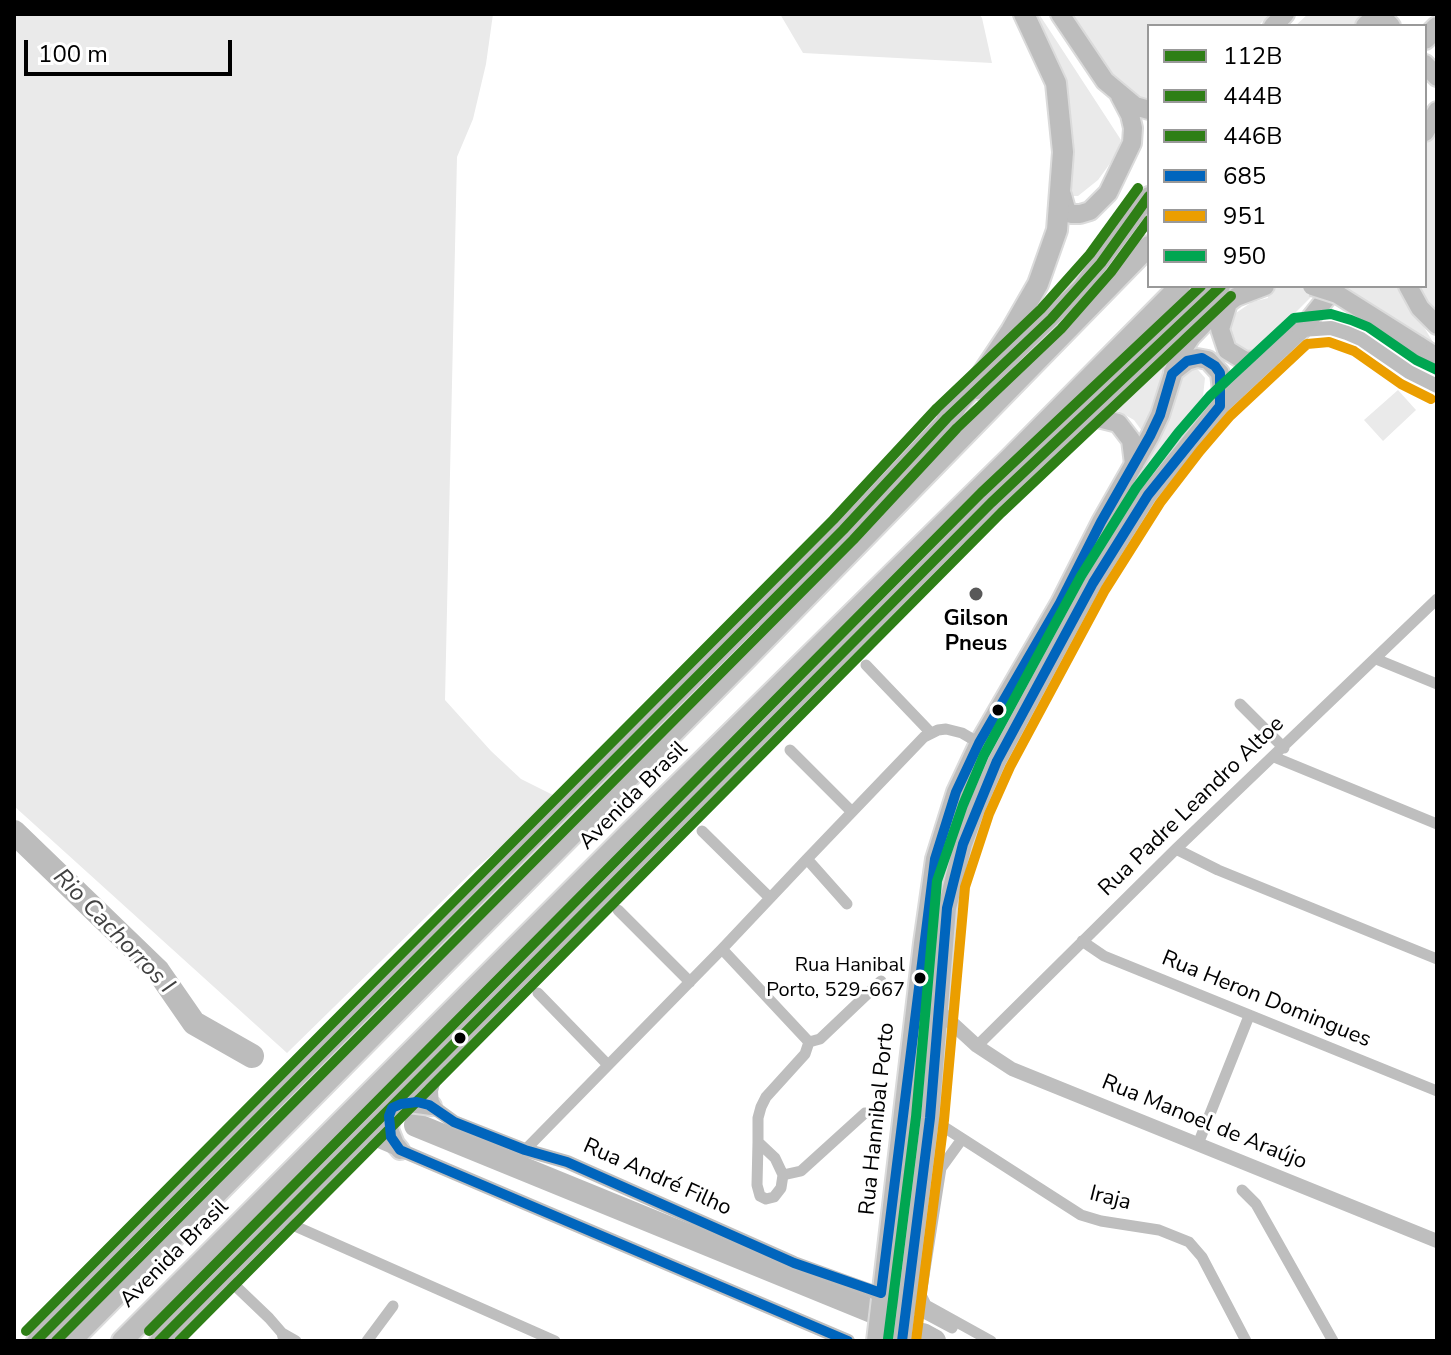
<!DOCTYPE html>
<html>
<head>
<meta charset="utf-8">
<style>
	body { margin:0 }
	#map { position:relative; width:1451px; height:1355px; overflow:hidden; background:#fff; font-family:"Nunito Sans",sans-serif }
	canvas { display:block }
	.frame { position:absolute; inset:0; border:16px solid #000; pointer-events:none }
	.legend { position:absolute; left:1147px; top:24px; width:280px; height:264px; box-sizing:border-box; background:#fff; border:2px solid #999; margin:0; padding:10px 14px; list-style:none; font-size:24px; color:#000 }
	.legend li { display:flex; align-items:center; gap:16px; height:40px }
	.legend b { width:40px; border:2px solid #999 }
	.scale { position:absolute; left:24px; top:40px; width:208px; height:36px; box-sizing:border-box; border:4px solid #000; border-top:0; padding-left:10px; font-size:24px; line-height:28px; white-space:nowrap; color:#000; -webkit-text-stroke:6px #fff; paint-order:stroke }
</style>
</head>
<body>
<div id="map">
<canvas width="1451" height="1355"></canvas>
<div class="frame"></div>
<ul class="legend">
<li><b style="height:10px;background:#2e7f16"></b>112B</li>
<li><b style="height:10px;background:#2e7f16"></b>444B</li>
<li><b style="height:10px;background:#2e7f16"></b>446B</li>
<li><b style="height:10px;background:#0065bd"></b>685</li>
<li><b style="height:10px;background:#eb9e00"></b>951</li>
<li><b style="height:10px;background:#00a651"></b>950</li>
</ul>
<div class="scale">100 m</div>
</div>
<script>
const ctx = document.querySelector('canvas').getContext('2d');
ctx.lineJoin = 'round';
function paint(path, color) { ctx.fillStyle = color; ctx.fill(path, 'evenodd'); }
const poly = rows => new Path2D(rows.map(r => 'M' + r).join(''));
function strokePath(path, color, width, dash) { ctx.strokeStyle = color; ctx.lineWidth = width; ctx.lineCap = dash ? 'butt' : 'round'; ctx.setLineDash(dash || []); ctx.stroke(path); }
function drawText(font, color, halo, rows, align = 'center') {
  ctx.font = font + ' "Nunito Sans",sans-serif'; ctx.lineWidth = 6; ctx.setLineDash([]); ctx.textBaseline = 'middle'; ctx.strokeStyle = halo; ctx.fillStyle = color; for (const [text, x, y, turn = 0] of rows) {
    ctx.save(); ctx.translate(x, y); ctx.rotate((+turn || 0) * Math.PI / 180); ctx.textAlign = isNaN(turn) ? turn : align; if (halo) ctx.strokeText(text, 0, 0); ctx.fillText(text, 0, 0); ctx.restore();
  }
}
paint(poly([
	[14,14,493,14,486,64,473,119,457,157,445,700,491,751,521,779,559,798,475,869,287,1053,14,806],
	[780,14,979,14,982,18,992,63,803,53],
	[1031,14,1039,14,1121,140,1114,158,1098,180,1078,196,1070,196],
	[1069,14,1270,14,1258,26,1149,26,1149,101,1126,92,1114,84],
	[1308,14,1366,14,1353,26,1295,26],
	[1437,122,1437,317,1410,286,1425,286,1425,137],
	[1269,286,1322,286,1254,354,1245,353,1233,344,1227,333,1227,319,1252,302,1268,298],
	[1400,286,1404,294,1436,347,1344,287],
	[1173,343,1166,358,1151,418,1145,435,1134,420,1109,406],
	[1194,365,1205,378,1203,396,1120,513,1161,429,1180,372],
	[1398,390,1416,410,1383,441,1364,420]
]), '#eaeaea');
strokePath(poly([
	[14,832,158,971,194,1023,252,1056],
	[416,1125,874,1312],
	[923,1335,934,1341]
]), '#bcbcbc', 24);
const primary = poly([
	[1228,303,1220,329,1227,350,1245,361,1271,359],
	[1418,345,1437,357],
	[1173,372,1187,361,1197,358,1208,360,1220,373,1222,391,1220,406],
	[876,1341,923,943,935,859,956,792,979,743,1060,603,1101,522,1150,436,1160,415,1179,355,1191,337,1214,313,1236,297,1265,286],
	[902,1341,930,1118,947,908,963,844,976,809,997,761,1093,583,1148,495,1220,406,1301,330]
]);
const trunk = poly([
	[1060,14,1105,81,1135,106,1149,110],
	[1380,14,1391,26],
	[1273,26,1285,14],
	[1425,64,1437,77],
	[1425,132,1437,111],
	[1062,195,1066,209,1071,214,1080,214,1090,211,1108,193,1132,143,1133,128,1130,115,1120,96],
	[1408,286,1420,308,1437,325],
	[1301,330,1336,286],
	[977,390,1081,288,1149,196],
	[1079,422,1098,418,1118,423,1131,440,1134,464],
	[400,1150,395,1144,389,1129,392,1108,409,1103,432,1106],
	[36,1341,564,808,843,530,956,410],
	[159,1341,991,503,1221,286]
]);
const motorway = poly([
	[1366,26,1379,14],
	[1425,39,1437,27],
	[947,418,981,376,1011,331,1038,284,1057,230,1063,152,1056,83,1024,14],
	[960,534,989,490],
	[769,624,800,573],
	[48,1341,127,1267],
	[71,1341,748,657,1149,246],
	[122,1341,631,831,1009,459,1180,286]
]);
strokePath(primary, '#dbdbdb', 22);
strokePath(trunk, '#dbdbdb', 22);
strokePath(motorway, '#dbdbdb', 24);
strokePath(poly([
	[1376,659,1437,684],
	[866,665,931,733],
	[1240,704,1284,748],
	[790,750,851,811],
	[1274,757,1437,824],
	[702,831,770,898],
	[1176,849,1218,870,1437,959],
	[807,859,924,737,938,730,946,729,962,733,979,743],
	[618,910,690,982],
	[1082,941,1104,956,1437,1091],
	[722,949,809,1042,805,1054,766,1097,761,1107,758,1118,758,1142,757,1185,760,1196,766,1199,774,1197,781,1188,783,1175,775,1158,758,1142],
	[538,993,608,1065],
	[809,1042,820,1039,881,981],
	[977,1046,1176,849,1437,599],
	[930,1118,1081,1215,1101,1221,1159,1230,1189,1242,1202,1257,1246,1341],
	[962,1139,941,1168,921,1295,926,1305,991,1341],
	[1198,1144,1249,1016],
	[525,1150,722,949,807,859,847,904],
	[783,1175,801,1171,865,1113],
	[1242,1190,1256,1204,1333,1341],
	[279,1219,555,1341],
	[224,1275,269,1318,282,1333,284,1341],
	[907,1304,952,1328],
	[282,1333,296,1341],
	[367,1341,393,1306]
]), '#bebebe', 11);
strokePath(poly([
	[1301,330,1331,328,1347,333,1361,339,1409,372,1437,386],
	[916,998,940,1012,977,1046,1012,1069,1437,1241],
	[438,1063,431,1091,432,1106,454,1122,525,1150,567,1162,794,1263,907,1304],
	[365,1135,848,1341]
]), '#bebebe', 14);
strokePath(primary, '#bdbdbd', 18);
strokePath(trunk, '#bdbdbd', 18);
strokePath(motorway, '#bdbdbd', 20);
const primaryBridge = poly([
	[1312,286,1337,294,1418,345]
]);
strokePath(primaryBridge, '#dbdbdb', 22, []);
strokePath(primaryBridge, '#bdbdbd', 18);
strokePath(poly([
	[36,1341,843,530,947,418,1051,319,1101,263,1149,196],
	[159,1341,991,503,1221,286]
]), '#2e7f16', 10);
strokePath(poly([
	[56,1341,853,540,957,428,1061,329,1111,272,1149,220],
	[179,1341,1001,513,1231,296]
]), '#2e7f16', 10);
strokePath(poly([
	[26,1331,833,520,937,408,1041,309,1090,254,1138,188],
	[149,1331,981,493,1201,286]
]), '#2e7f16', 10);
strokePath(poly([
	[848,1341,400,1150,391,1137,389,1116,392,1108,401,1104,417,1102,429,1105,454,1122,525,1150,567,1162,794,1263,881,1293,935,859,956,792,979,743,1060,603,1101,522,1150,436,1160,415,1172,374,1187,361,1202,358,1215,366,1220,373,1220,406,1148,495,1093,583,997,761,963,844,947,908,930,1118,902,1341]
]), '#0065bd', 10);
strokePath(poly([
	[916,1341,944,1120,965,887,989,814,1010,767,1105,590,1160,503,1200,451,1230,416,1307,344,1329,342,1354,351,1401,384,1431,399]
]), '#eb9e00', 10);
strokePath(poly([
	[888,1339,916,1117,937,881,963,805,984,755,1081,576,1136,488,1178,433,1210,396,1294,318,1331,314,1351,320,1368,327,1416,360,1437,370]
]), '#00a651', 10);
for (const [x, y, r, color] of [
	[976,594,8,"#595959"],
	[998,710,7,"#000"],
	[920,978,7,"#000"],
	[460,1038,7,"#000"]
]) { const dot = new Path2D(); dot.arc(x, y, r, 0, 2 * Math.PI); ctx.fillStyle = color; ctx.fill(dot); strokePath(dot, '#fff', 3); }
drawText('20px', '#000', '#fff', [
	["Rua Hanibal",905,966],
	["Porto, 529-667",905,991]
], 'right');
drawText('bold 22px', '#000', '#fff', [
	["Gilson",976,620],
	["Pneus",976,645]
]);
drawText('22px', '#000', '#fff', [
	["Avenida Brasil",634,796,-45],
	["Rua Padre Leandro Altoe",1192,807,-44],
	["Rua Heron Domingues",1266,1000,22],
	["Rua Hannibal Porto",878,1119,-84],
	["Rua Manoel de Araújo",1204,1123,22],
	["Rua André Filho",657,1178,24],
	["Iraja",1110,1199,14],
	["Avenida Brasil",175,1254,-45]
]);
drawText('italic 24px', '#414141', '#fff', [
	["Rio Cachorros I",113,932,46]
]);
</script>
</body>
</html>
